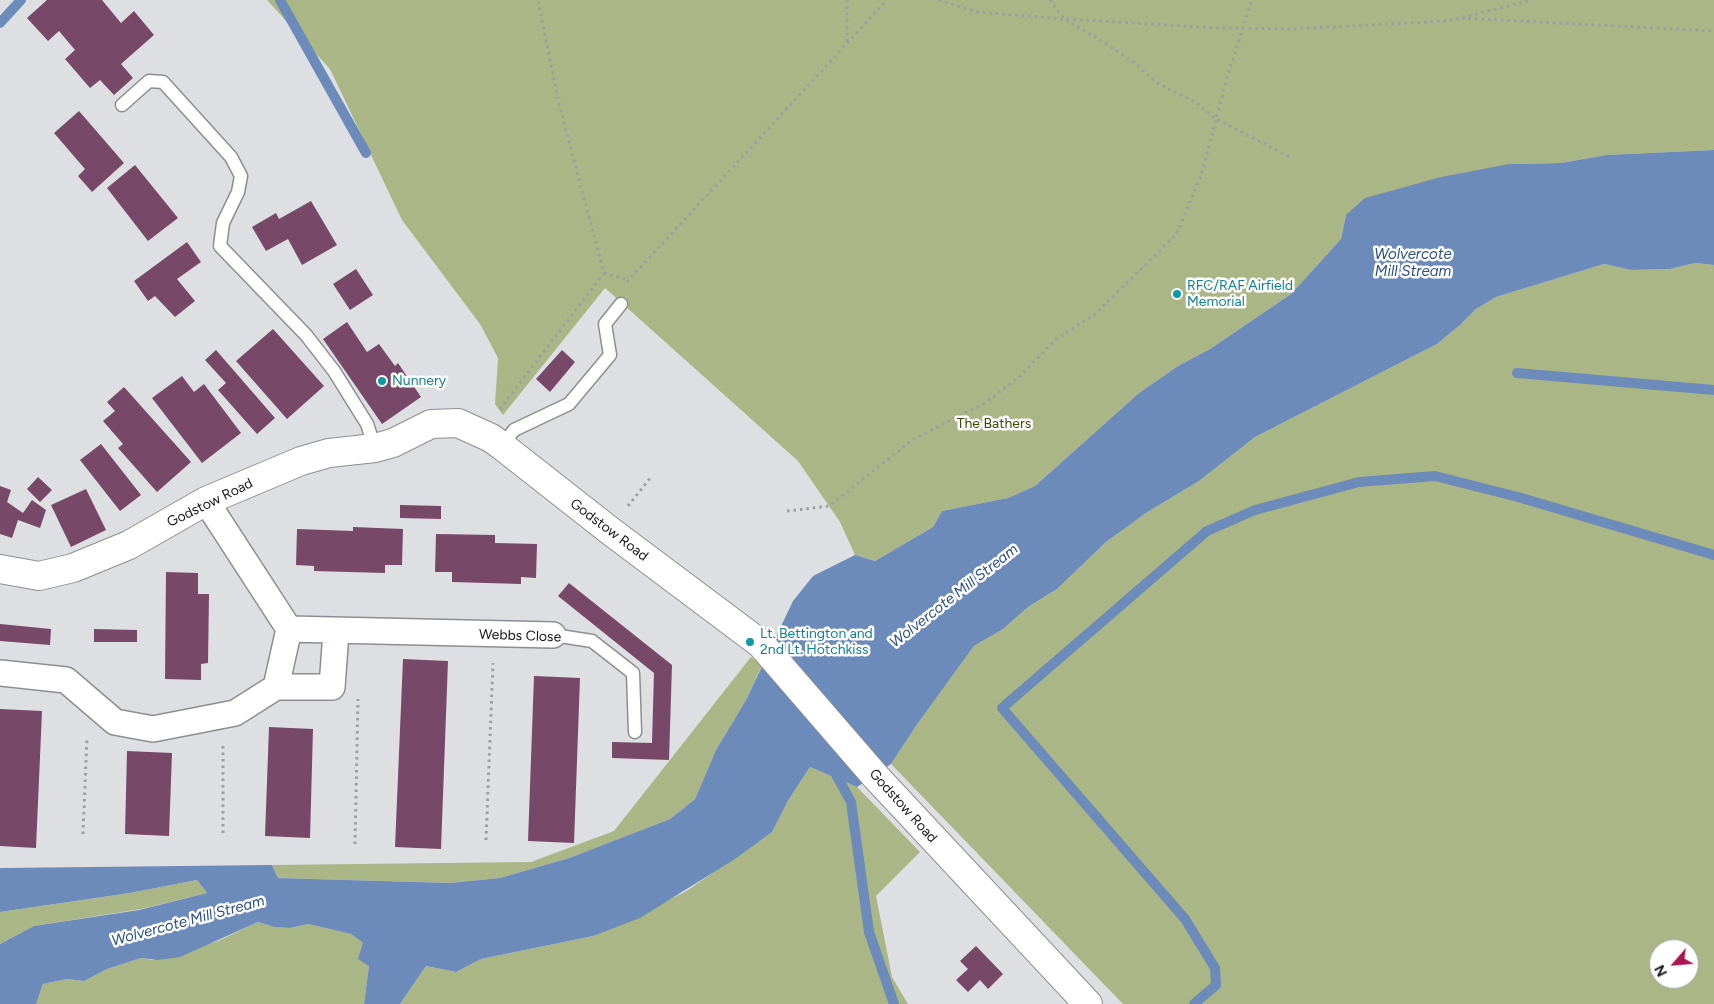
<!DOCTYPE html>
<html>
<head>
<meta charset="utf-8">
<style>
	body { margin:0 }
	#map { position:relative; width:1714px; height:1004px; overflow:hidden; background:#dedfe3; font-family:Figtree,sans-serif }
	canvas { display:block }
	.north { position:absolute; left:1649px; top:939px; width:50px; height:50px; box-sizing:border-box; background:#fff; border:1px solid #a2a2a3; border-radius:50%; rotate:243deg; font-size:14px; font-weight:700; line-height:20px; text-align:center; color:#161618 }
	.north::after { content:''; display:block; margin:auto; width:18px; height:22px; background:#a71754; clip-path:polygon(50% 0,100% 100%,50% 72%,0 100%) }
</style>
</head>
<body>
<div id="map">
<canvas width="1714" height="1004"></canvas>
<div class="north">N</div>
</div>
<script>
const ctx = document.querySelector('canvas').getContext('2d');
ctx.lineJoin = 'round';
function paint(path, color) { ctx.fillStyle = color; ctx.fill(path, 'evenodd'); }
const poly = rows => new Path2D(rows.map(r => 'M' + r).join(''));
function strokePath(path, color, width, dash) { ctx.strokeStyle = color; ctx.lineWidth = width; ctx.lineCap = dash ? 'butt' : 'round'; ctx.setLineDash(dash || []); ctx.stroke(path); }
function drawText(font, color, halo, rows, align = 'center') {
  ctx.font = font + ' Figtree,sans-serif'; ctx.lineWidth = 5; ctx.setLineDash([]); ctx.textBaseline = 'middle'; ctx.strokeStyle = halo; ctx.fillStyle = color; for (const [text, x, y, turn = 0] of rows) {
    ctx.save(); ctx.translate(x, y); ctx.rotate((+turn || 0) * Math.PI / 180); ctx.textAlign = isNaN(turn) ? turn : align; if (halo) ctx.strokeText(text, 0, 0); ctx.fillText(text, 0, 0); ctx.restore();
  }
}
paint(poly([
	[267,0,1714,0,1714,150,1606,155,1561,163,1509,164,1346,215,1341,239,1291,294,1210,349,1178,366,1139,393,1035,486,1008,498,942,511,933,527,875,561,855,555,840,522,798,461,605,288,503,415,495,404,498,358,480,324,402,220,330,69],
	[1695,263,1714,265,1714,1004,1123,1004,891,764,918,723,974,646,1003,629,1028,607,1057,589,1106,542,1146,513,1199,481,1255,437,1437,344,1460,325,1476,309,1496,297,1604,264,1631,270,1670,269],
	[1659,949,1689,949,1689,979,1659,979],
	[751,657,762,665,746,700,716,750,695,799,670,819,569,858,500,878,450,883,278,878,272,865,531,862,614,831],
	[810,767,857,787,920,852,876,896,892,977,908,1004,400,1004,426,966,456,972,481,959,593,936,685,892,772,832,789,799],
	[197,880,207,893,141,909,34,926,0,944,0,912,130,893],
	[258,922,274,927,290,928,308,924,351,934,363,943,369,966,364,1004,36,1004,43,984,67,979,84,981,107,969,141,958,153,960,218,941]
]), '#aab685');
paint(poly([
	[1714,150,1714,265,1695,263,1670,269,1631,270,1604,264,1496,297,1476,309,1460,325,1437,344,1255,437,1199,481,1146,513,1106,542,1057,589,1028,607,1003,629,974,646,918,723,891,764,857,787,810,767,789,799,772,832,735,859,640,918,593,936,481,959,456,972,426,966,400,1004,364,1004,369,966,358,959,363,943,351,934,308,924,290,928,274,927,258,922,180,957,158,960,141,958,107,969,84,981,67,979,43,984,36,1004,0,1004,0,944,34,926,139,910,207,893,197,880,130,893,0,912,0,868,272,865,278,878,450,883,500,878,569,858,670,819,695,799,716,750,746,700,793,601,813,576,855,555,875,561,933,527,942,511,1008,498,1035,486,1139,393,1178,366,1210,349,1291,294,1341,239,1346,215,1365,198,1441,177,1509,164,1561,163,1606,155]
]), '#6d8bba');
strokePath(poly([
	[280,0,366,153],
	[0,23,21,0],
	[1517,373,1714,390],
	[832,767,851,802,869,932,894,1004],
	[1194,1004,1216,985,1215,968,1185,919,1002,708,1207,531,1255,510,1359,482,1435,476,1518,497,1714,555]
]), '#6d8bba', 10);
paint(poly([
	[47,0,102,0,121,23,134,11,154,35,121,64,133,78,114,95,100,80,90,88,65,59,75,50,59,31,48,41,27,18],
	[79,111,124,163,92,192,78,176,85,169,54,133],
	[135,165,178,218,148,241,107,188],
	[311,201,337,245,302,265,288,239,266,251,252,227,276,213,279,219],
	[187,242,201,262,177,279,195,301,175,317,155,296,148,301,134,281],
	[356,269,373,295,350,310,333,284],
	[347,322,367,352,379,344,395,366,398,363,421,397,382,424,323,339],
	[273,329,324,386,287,419,236,361],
	[216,350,275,418,257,434,218,390,226,383,205,360],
	[562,350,575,362,550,392,536,379],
	[182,376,194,392,204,384,241,433,202,463,152,398],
	[124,387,191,462,157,492,118,448,123,444,103,421,115,411,107,402],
	[101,444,141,495,120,511,80,460],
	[38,477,52,490,40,502,27,489],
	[0,486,11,490,7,502,23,513,32,500,46,510,40,528,18,520,12,538,0,534],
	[86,489,106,530,71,547,51,505],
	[400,505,441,506,441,519,400,518],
	[353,527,403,529,402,565,385,565,385,573,314,571,314,566,296,565,297,529,353,531],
	[436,534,495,535,495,543,537,544,536,578,521,577,521,584,452,582,452,572,435,572],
	[166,572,198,573,198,594,209,594,208,663,201,664,201,680,165,679],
	[569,583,672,665,669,760,612,758,612,742,652,743,654,673,558,596],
	[0,624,51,629,50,645,0,641],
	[94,629,137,630,137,642,94,642],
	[403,659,448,661,441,849,395,847],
	[534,676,580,678,574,843,528,841],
	[0,709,42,711,36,848,0,846],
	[269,727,313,729,310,838,265,836],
	[127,751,172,753,169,836,125,834],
	[976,946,1003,974,988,989,980,980,968,992,956,980,968,969,960,961]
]), '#784868');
const lane = poly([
	[122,105,149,81,163,82,231,157,241,176,238,192,223,223,220,246,306,335,334,371,367,424,375,448],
	[502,446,514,430,569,404,610,355,605,324,621,304],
	[553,635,592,641,633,673,635,732]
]);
const street = poly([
	[289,629,553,635],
	[0,673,66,680,115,722,153,729,235,713,276,687,289,629,206,501],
	[276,687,332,687,336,632]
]);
const secondary = poly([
	[0,569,39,576,73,568,129,545,206,501,301,461,329,453,375,448,393,443,431,424,458,423,491,438,502,446,609,530,761,644,876,777,1088,1004]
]);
strokePath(lane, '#8e8e92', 15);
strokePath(street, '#8e8e92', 28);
strokePath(secondary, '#8e8e92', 30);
strokePath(poly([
	[847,0,847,42],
	[939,0,978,12,1064,19,1218,28,1290,29,1447,21,1532,0],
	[1050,0,1064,19,1108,45,1135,63,1157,83,1197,103,1216,119,1292,158],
	[1462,18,1714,31],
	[604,273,628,280],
	[627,282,887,0],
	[500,409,604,273,558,100,538,0],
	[628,506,651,477],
	[787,511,829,506,912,440,985,403,1019,377,1055,340,1095,314,1176,235,1201,176,1227,77,1252,0],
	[223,833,223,744],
	[83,834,87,737],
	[486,840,493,663],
	[355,844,358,699]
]), '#9d9ea1', 3, [2.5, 4]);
strokePath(lane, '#fff', 12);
strokePath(street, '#fff', 25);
strokePath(secondary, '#fff', 28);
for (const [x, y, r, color] of [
	[1177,294,5,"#0f9aa8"],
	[382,381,5,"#0f9aa8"],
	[750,642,5,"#0f9aa8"]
]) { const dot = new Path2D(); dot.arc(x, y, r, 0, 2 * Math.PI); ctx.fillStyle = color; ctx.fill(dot); strokePath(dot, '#fff', 2); }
drawText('14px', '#0d838f', '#fff', [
	["RFC/RAF Airfield",1187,286],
	["Memorial",1187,302],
	["Nunnery",392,381],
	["Lt. Bettington and",760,634],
	["2nd Lt. Hotchkiss",760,650]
], 'left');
drawText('14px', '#3e4803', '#fff', [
	["The Bathers",994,424]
]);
drawText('14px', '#161618', '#fff', [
	["Godstow Road",210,503,-26],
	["Godstow Road",609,530,37],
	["Webbs Close",520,636,2],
	["Godstow Road",903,806,48]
]);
drawText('italic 15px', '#284e8b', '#fff', [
	["Wolvercote",1413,255],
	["Mill Stream",1413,272],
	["Wolvercote Mill Stream",954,596,-38],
	["Wolvercote Mill Stream",188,921,-15]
]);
</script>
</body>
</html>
